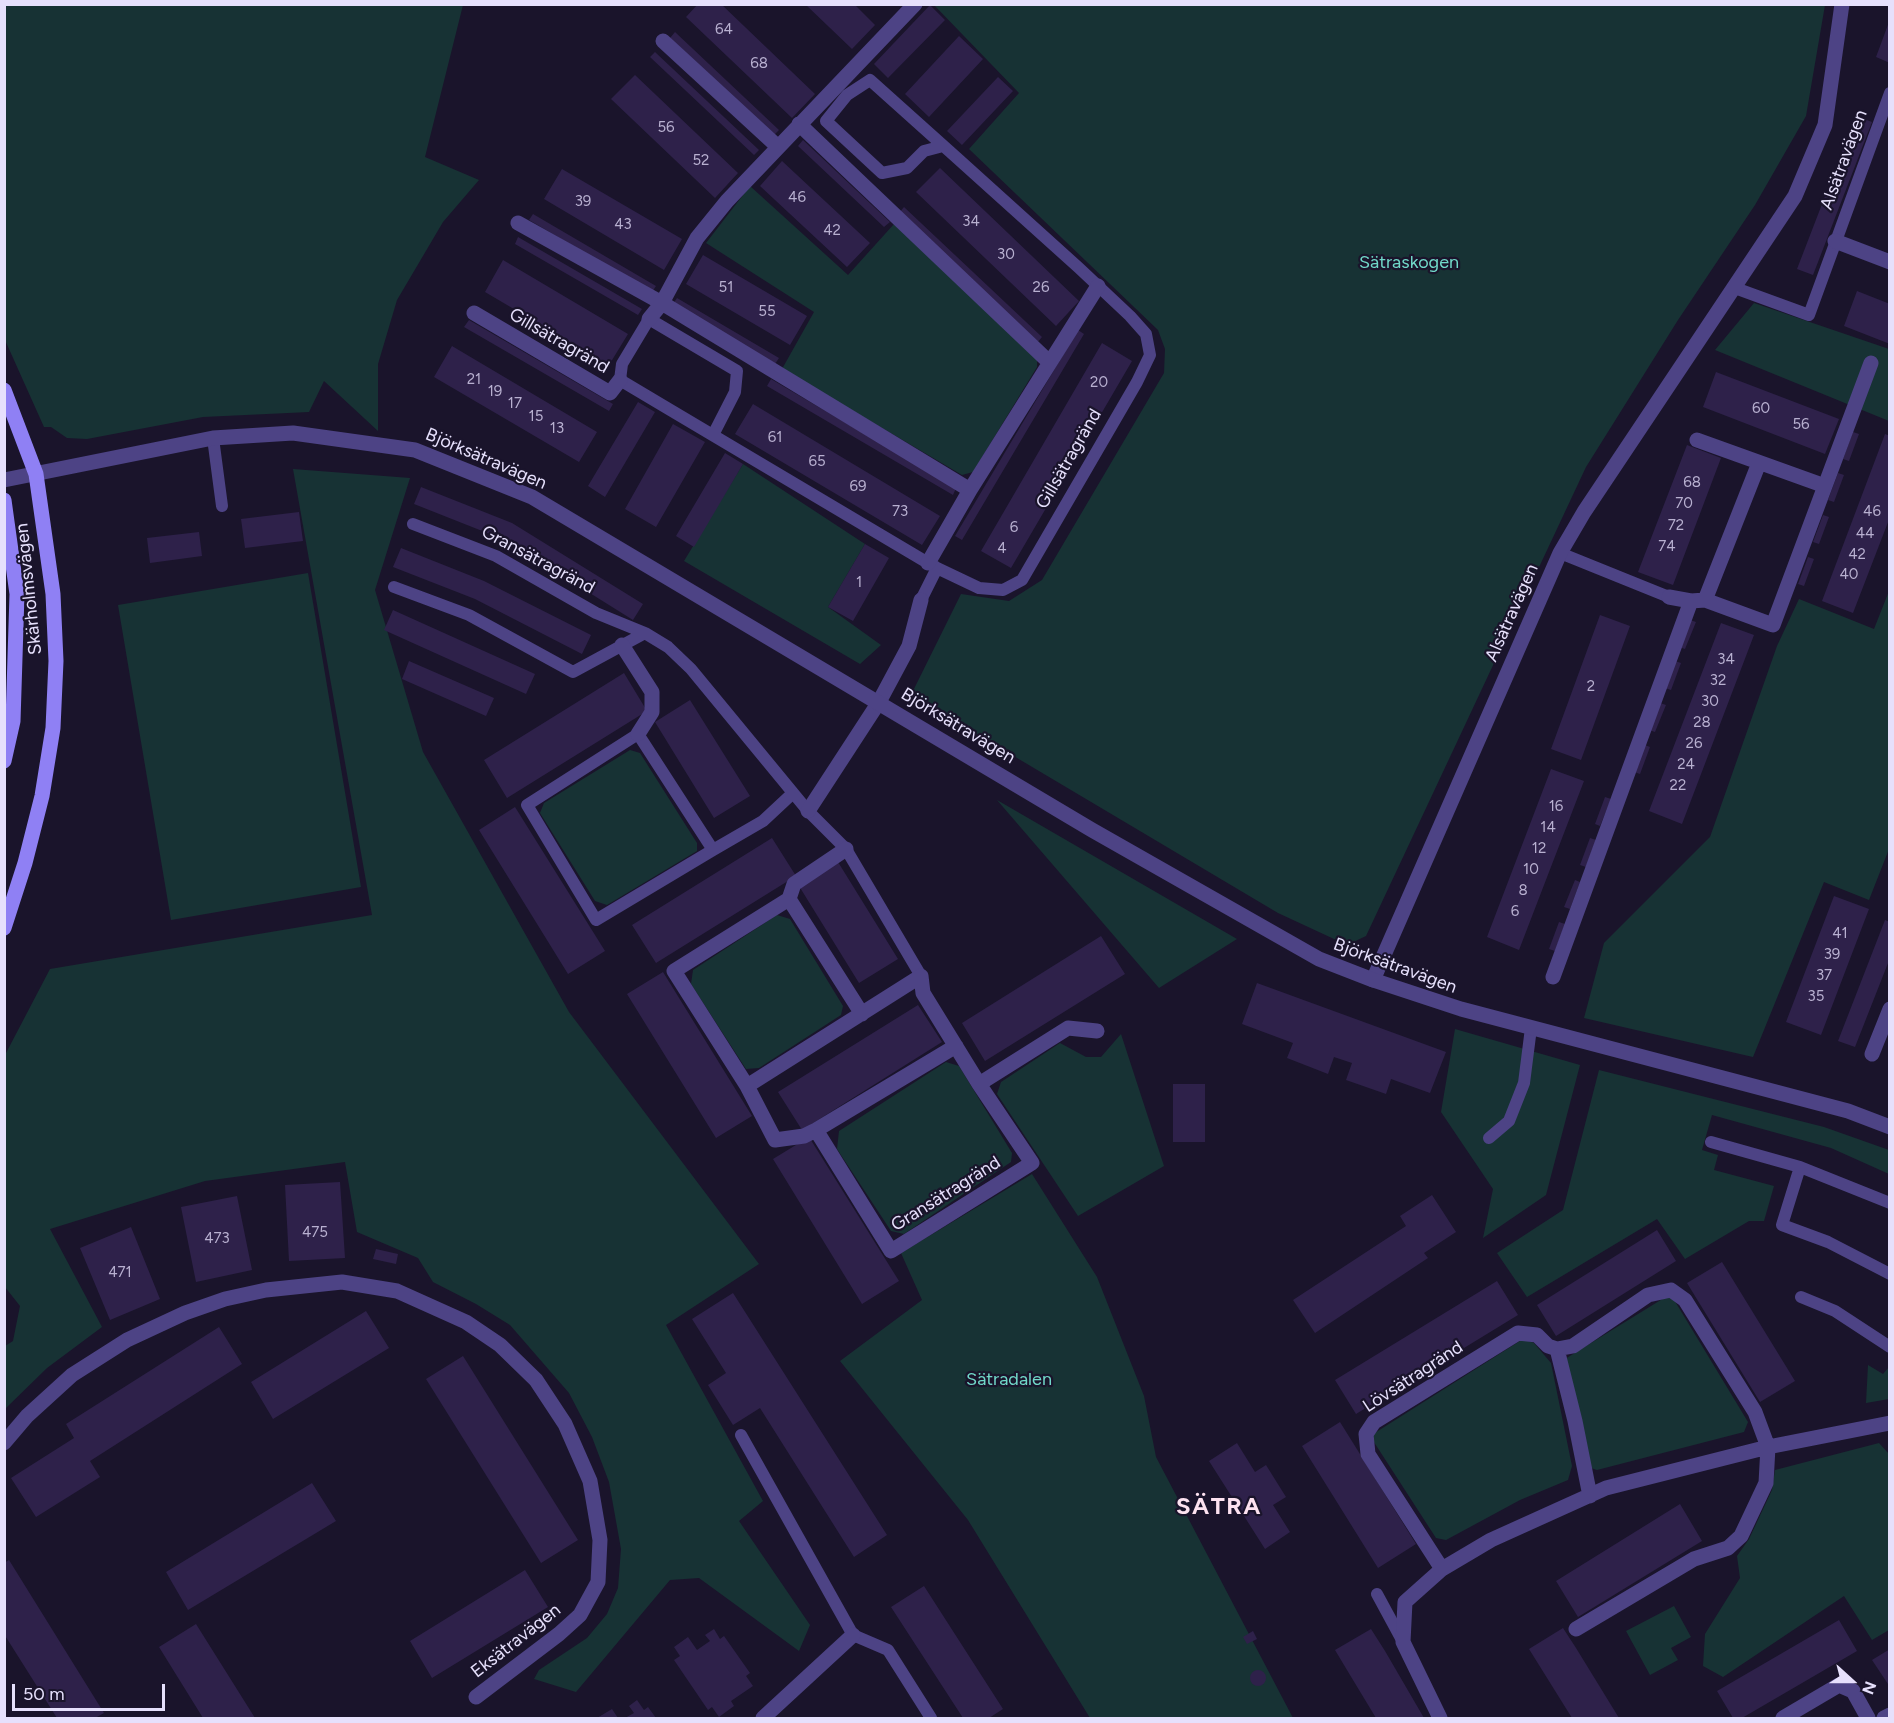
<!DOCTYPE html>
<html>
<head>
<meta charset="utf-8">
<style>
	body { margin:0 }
	#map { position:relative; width:1894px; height:1723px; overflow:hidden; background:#1a142b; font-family:Figtree,sans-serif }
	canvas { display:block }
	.frame { position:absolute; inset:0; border:6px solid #e6e0fc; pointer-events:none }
	.north { position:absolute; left:1822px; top:1651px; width:60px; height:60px; -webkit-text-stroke:4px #1a142b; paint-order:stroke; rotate:111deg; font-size:16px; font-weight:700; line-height:24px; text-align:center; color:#e6e0fc }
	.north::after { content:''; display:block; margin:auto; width:21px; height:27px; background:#e6e0fc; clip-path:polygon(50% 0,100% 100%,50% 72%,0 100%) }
	.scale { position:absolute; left:12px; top:1684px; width:153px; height:27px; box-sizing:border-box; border:3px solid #e6e0fc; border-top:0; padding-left:8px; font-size:18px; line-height:21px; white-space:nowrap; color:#e6e0fc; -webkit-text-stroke:4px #1a142b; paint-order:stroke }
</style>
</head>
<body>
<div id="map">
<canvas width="1894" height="1723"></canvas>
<div class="frame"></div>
<div class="north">N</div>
<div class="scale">50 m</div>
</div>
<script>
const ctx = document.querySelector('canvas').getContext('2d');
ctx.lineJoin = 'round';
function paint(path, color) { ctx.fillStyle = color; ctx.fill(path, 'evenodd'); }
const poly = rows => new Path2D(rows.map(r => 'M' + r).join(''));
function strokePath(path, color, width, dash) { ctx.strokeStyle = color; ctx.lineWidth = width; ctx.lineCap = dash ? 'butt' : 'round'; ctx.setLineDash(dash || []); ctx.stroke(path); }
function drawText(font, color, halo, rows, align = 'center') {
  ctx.font = font + ' Figtree,sans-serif'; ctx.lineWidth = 4.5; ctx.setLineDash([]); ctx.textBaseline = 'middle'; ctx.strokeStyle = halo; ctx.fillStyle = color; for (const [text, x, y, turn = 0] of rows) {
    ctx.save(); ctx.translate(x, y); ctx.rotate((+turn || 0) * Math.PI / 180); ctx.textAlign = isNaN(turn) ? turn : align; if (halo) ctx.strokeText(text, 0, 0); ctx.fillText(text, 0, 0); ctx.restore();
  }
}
paint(poly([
	[4,5,463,5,425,157,479,180,443,222,397,300,378,364,378,431,324,381,309,412,203,417,87,439,67,438,51,427,44,427,5,340],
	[934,5,1825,5,1806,116,1755,205,1678,320,1586,467,1366,936,1347,945,1278,913,911,695,961,594,1009,601,1042,580,1164,373,1165,349,1158,330,969,149,1019,93],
	[750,186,848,275,894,224,1037,360,1037,367,973,472,962,475,782,369,814,312,706,243],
	[1754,303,1889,349,1889,421,1715,350],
	[743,464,865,544,828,607,881,645,860,664,684,561],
	[293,469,410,478,375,590,423,752,569,1012,759,1264,666,1325,763,1501,739,1521,810,1625,799,1651,699,1578,670,1580,576,1692,534,1679,539,1670,587,1638,607,1614,618,1588,621,1549,609,1482,592,1437,569,1393,510,1325,476,1304,433,1282,418,1258,357,1232,345,1162,205,1181,50,1229,102,1327,47,1368,5,1409,5,1346,13,1341,20,1306,5,1287,5,1055,50,969,372,915],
	[308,573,361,887,171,920,118,605],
	[1889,591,1889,849,1869,900,1824,882,1753,1057,1584,1018,1604,943,1710,837,1777,646,1799,599,1874,629],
	[630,750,640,753,697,843,697,851,607,905,595,901,540,813,544,803],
	[997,800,1237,939,1159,988],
	[777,915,790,919,843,1006,841,1015,759,1068,746,1069,691,984,693,970],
	[1455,1029,1580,1065,1546,1195,1483,1238,1493,1189,1441,1112],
	[1121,1034,1164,1166,1078,1216,997,1094,1001,1082,1060,1043,1086,1057,1101,1057],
	[946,1062,959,1066,1012,1153,1011,1162,904,1234,891,1231,837,1149,839,1131],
	[1599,1070,1824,1127,1889,1150,1889,1174,1831,1148,1712,1115,1702,1150,1718,1155,1714,1170,1774,1186,1764,1221,1749,1221,1685,1259,1657,1219,1527,1297,1497,1253,1563,1210],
	[1032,1174,1097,1277,1144,1396,1156,1457,1293,1718,1090,1718,968,1520,840,1361,922,1300,901,1253],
	[1664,1298,1673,1298,1748,1422,1744,1432,1597,1470,1585,1466,1565,1359],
	[1523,1339,1534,1343,1551,1363,1572,1466,1568,1480,1520,1500,1446,1540,1436,1538,1370,1436],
	[1868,1365,1883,1374,1889,1367,1889,1399,1866,1403],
	[1879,1443,1889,1454,1889,1630,1872,1640,1844,1596,1723,1677,1703,1666,1705,1634,1740,1578,1737,1556,1749,1539,1772,1490,1775,1470],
	[1674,1606,1691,1637,1671,1648,1678,1660,1650,1675,1626,1631]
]), '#173234');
paint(poly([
	[698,4,721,4,815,94,792,118,686,17],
	[805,4,854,4,875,25,852,49],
	[930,5,945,20,888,78,874,64],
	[1889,22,1890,22,1890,63,1876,57],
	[675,32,779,130,774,135,670,38],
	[959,36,983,59,929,117,905,94],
	[655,52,759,150,754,155,650,57],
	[635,75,738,173,715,198,611,99],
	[998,77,1013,91,962,145,947,131],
	[1856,116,1872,122,1813,275,1797,269],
	[803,140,890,222,884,227,798,146],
	[782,161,870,243,847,267,760,186],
	[940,168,1079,301,1056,326,916,192],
	[562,169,682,239,664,270,544,199],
	[904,207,1042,337,1037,343,899,213],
	[533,214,656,286,652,292,529,220],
	[518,237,642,309,638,315,515,244],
	[703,255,807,316,790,345,686,284],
	[503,260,628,334,609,365,485,292],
	[1857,291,1890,304,1890,344,1844,326],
	[677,298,779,358,775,364,673,304],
	[469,320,613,404,609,411,464,327],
	[1078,330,1084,334,962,540,955,536],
	[1102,343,1132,361,1011,568,981,551],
	[452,346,597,432,579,462,434,377],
	[1716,372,1839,419,1825,454,1703,407],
	[771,379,956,488,953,495,767,386],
	[638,402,655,412,605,497,588,486],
	[753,404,940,516,922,545,735,434],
	[673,424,705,442,656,527,625,509],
	[1853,432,1859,434,1849,461,1843,459],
	[1885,434,1890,436,1890,517,1853,613,1822,601],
	[1687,445,1721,458,1673,585,1638,572],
	[725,453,743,464,694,547,676,536],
	[1838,473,1844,475,1834,502,1828,500],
	[421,487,512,523,643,604,633,620,505,540,414,504],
	[299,512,303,541,245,548,241,519],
	[1823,515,1829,517,1819,544,1813,542],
	[199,532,202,556,150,563,147,538],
	[865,544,889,558,853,621,828,607],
	[401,548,484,581,591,635,582,654,475,599,393,567],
	[1808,557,1814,559,1804,586,1798,584],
	[393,610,535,674,526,694,384,630],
	[1600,615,1630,626,1581,760,1551,749],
	[1690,620,1696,622,1685,649,1679,647],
	[1721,623,1754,635,1682,824,1649,811],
	[409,661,494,698,486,716,402,679],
	[1675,661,1681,663,1671,690,1665,688],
	[624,673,647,711,507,798,484,760],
	[690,700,750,796,714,818,655,722],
	[1660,703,1666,705,1655,732,1649,730],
	[1645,745,1650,747,1640,774,1634,772],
	[1551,769,1584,781,1519,950,1487,937],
	[1605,797,1611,799,1600,826,1595,824],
	[515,807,605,951,568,974,479,830],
	[772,838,796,876,656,963,632,925],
	[1590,838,1596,840,1586,867,1580,865],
	[838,862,898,959,859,983,799,886],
	[1575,880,1580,882,1570,909,1564,907],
	[1834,896,1869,909,1821,1035,1786,1022],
	[1885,920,1890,922,1890,958,1855,1047,1838,1041],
	[1559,922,1565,924,1555,951,1549,949],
	[1101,936,1125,974,985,1061,962,1023],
	[663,972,752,1116,716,1138,627,994],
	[1257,983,1446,1052,1430,1093,1391,1079,1386,1094,1346,1080,1352,1063,1334,1057,1328,1074,1287,1058,1293,1043,1242,1024],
	[918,1005,942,1042,802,1130,778,1092],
	[1173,1084,1205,1084,1205,1142,1173,1142],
	[809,1137,899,1281,862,1304,773,1159],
	[340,1182,345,1258,289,1261,285,1185],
	[1432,1195,1456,1232,1424,1253,1428,1258,1315,1333,1293,1300,1406,1226,1400,1216],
	[237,1196,252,1270,196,1282,181,1207],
	[131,1227,160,1299,110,1320,80,1248],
	[1657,1230,1676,1261,1556,1336,1537,1305],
	[376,1249,398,1254,396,1264,373,1259],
	[1722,1262,1795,1381,1760,1402,1687,1283],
	[1497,1281,1518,1315,1356,1414,1335,1380],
	[733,1293,887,1535,854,1557,760,1408,733,1425,708,1385,726,1373,692,1319],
	[366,1311,389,1348,273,1419,251,1382],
	[219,1327,242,1364,90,1461,100,1477,36,1517,11,1478,74,1438,66,1424],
	[463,1356,578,1540,541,1563,426,1379],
	[1340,1422,1416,1544,1378,1568,1302,1446],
	[1237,1443,1255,1472,1266,1465,1286,1497,1273,1505,1290,1532,1265,1549,1209,1461],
	[312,1483,336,1521,188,1610,166,1572],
	[1680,1504,1702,1541,1578,1617,1556,1581],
	[9,1560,104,1713,95,1718,57,1718,4,1634,4,1563],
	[525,1570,548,1607,432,1678,410,1641],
	[924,1586,1003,1709,989,1718,963,1718,891,1607],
	[1839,1620,1857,1651,1742,1718,1733,1718,1717,1691],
	[196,1624,255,1718,203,1718,159,1647],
	[1563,1628,1576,1648,1619,1718,1572,1718,1529,1649],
	[714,1629,720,1639,724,1636,750,1673,746,1676,753,1686,731,1701,734,1706,719,1717,712,1707,708,1710,674,1660,680,1656,674,1647,688,1637,697,1650,710,1641,705,1635],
	[1371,1629,1385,1651,1424,1718,1376,1718,1350,1675,1335,1650],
	[1253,1631,1257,1639,1247,1644,1243,1637],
	[1890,1649,1890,1687,1872,1660],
	'1250 1678a8 8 0 1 1 16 0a8 8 0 1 1-16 0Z',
	[637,1700,644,1710,648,1707,656,1718,625,1718,634,1713,629,1706],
	[612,1709,618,1718,597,1718]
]), '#2e214a');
strokePath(poly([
	[1735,288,1809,315,1890,93],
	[713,435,735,392,737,371,649,319,622,364,620,380,667,408,928,563,936,567],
	[213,438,222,506],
	[413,524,496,556,596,613,645,633,668,647,691,669,808,811,846,849,921,976],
	[1560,553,1669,597],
	[394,587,469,615,573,672,645,633],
	[921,600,937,568,979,588,1003,590,1022,580,1137,382,1150,355,1146,334,1130,316,1079,268,957,158,870,80,847,95,826,121,882,173,907,168,924,151,943,146],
	[713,850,638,734,527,805,596,920,713,850,763,821,793,793],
	[1489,1138,1509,1121,1524,1083,1531,1028],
	[1711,1142,1800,1167,1890,1203],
	[1800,1167,1782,1225,1828,1242,1890,1274],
	[1801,1297,1835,1311,1890,1347],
	[741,1435,853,1635,888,1650,931,1718],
	[1377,1594,1403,1642]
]), '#4d4385', 12);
strokePath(poly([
	[915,4,727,201,697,238,662,303,970,490],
	[663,41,777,146],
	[799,124,1049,362],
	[518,223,662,303,649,319],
	[1835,241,1890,262],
	[474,313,610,393,620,380],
	[1697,440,1825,486],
	[928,563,970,490,1098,286],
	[1669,597,1691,601,1705,600,1773,625,1871,363],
	[1705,600,1759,463],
	[622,645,652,692,652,712,638,734],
	[808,811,879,702,909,646,921,600],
	[789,899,794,884,846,849],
	[1553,977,1691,601],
	[1373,980,1560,553,1584,512,1795,196,1825,125,1842,4],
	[862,1014,789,899,674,971,747,1086,775,1140,804,1136,816,1130,956,1046],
	[1872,1054,1890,1009],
	[747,1086,921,976,923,993,979,1084,1068,1028,1097,1031],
	[816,1130,891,1251,1032,1163,979,1084],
	[1557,1349,1575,1421,1590,1496],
	[4,1443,27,1416,72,1375,127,1340,185,1313,225,1299,266,1290,342,1282,397,1291,466,1322,500,1345,536,1380,565,1424,590,1481,600,1540,598,1582,580,1615,559,1634,476,1697],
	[1442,1569,1368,1454,1366,1434,1374,1422,1518,1333,1537,1335,1548,1346,1557,1349,1573,1346,1648,1295,1671,1290,1685,1300,1755,1412,1768,1447,1766,1483,1741,1536,1728,1548,1694,1559,1576,1629],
	[763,1718,853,1635],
	[1440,1718,1403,1642,1405,1602,1442,1569,1491,1540,1606,1488,1768,1447,1890,1423],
	[1783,1718,1839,1685,1853,1691,1868,1718],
	[1884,1718,1890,1715]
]), '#4d4385', 15);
strokePath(poly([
	[4,480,213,438,293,433,415,450,532,497,1092,830,1319,959,1373,980,1461,1009,1848,1111,1890,1127]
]), '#4d4385', 15);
strokePath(poly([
	[4,390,36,474,53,594,56,661,53,728,42,796,25,863,4,928],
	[4,500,17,594,13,721,4,761]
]), '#8f80f4', 15);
drawText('15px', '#b8b0d0', null, [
	["64",724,30],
	["68",759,64],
	["56",666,128],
	["52",701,161],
	["46",797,198],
	["39",583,202],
	["34",971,222],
	["43",623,225],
	["42",832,231],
	["30",1006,255],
	["51",726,288],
	["26",1041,288],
	["55",767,312],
	["21",474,380],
	["20",1099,383],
	["19",495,392],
	["17",515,404],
	["60",1761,409],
	["15",536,417],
	["56",1801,425],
	["13",557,429],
	["61",775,438],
	["65",817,462],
	["68",1692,483],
	["69",858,487],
	["70",1684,504],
	["73",900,512],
	["46",1872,512],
	["72",1676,526],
	["6",1014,528],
	["44",1865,534],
	["74",1667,547],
	["4",1002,549],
	["42",1857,555],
	["40",1849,575],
	["1",859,583],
	["34",1726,660],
	["32",1718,681],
	["2",1591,687],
	["30",1710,702],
	["28",1702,723],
	["26",1694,744],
	["24",1686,765],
	["22",1678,786],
	["16",1556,807],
	["14",1548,828],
	["12",1539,849],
	["10",1531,870],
	["8",1523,891],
	["6",1515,912],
	["41",1840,934],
	["39",1832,955],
	["37",1824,976],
	["35",1816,997],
	["475",315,1233],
	["473",217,1239],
	["471",120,1273]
]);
drawText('18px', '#e6e0fc', '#1a142b', [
	["Alsätravägen",1844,160,-70],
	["Gillsätragränd",559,341,30],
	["Björksätravägen",486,459,23],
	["Gillsätragränd",1069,459,-60],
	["Gransätragränd",538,560,28],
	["Skärholmsvägen",29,589,-96],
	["Alsätravägen",1512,613,-66],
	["Björksätravägen",958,726,31],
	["Björksätravägen",1395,966,20],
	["Gransätragränd",946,1194,-32],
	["Lövsätragränd",1413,1377,-33],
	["Eksätravägen",516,1641,-38]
]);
drawText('18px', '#71d8c9', '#1a142b', [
	["Sätraskogen",1409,263],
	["Sätradalen",1009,1380]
]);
ctx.letterSpacing = '1.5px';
drawText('bold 24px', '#fde2f0', '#1a142b', [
	["SÄTRA",1219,1507]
]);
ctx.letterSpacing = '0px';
</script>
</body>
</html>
